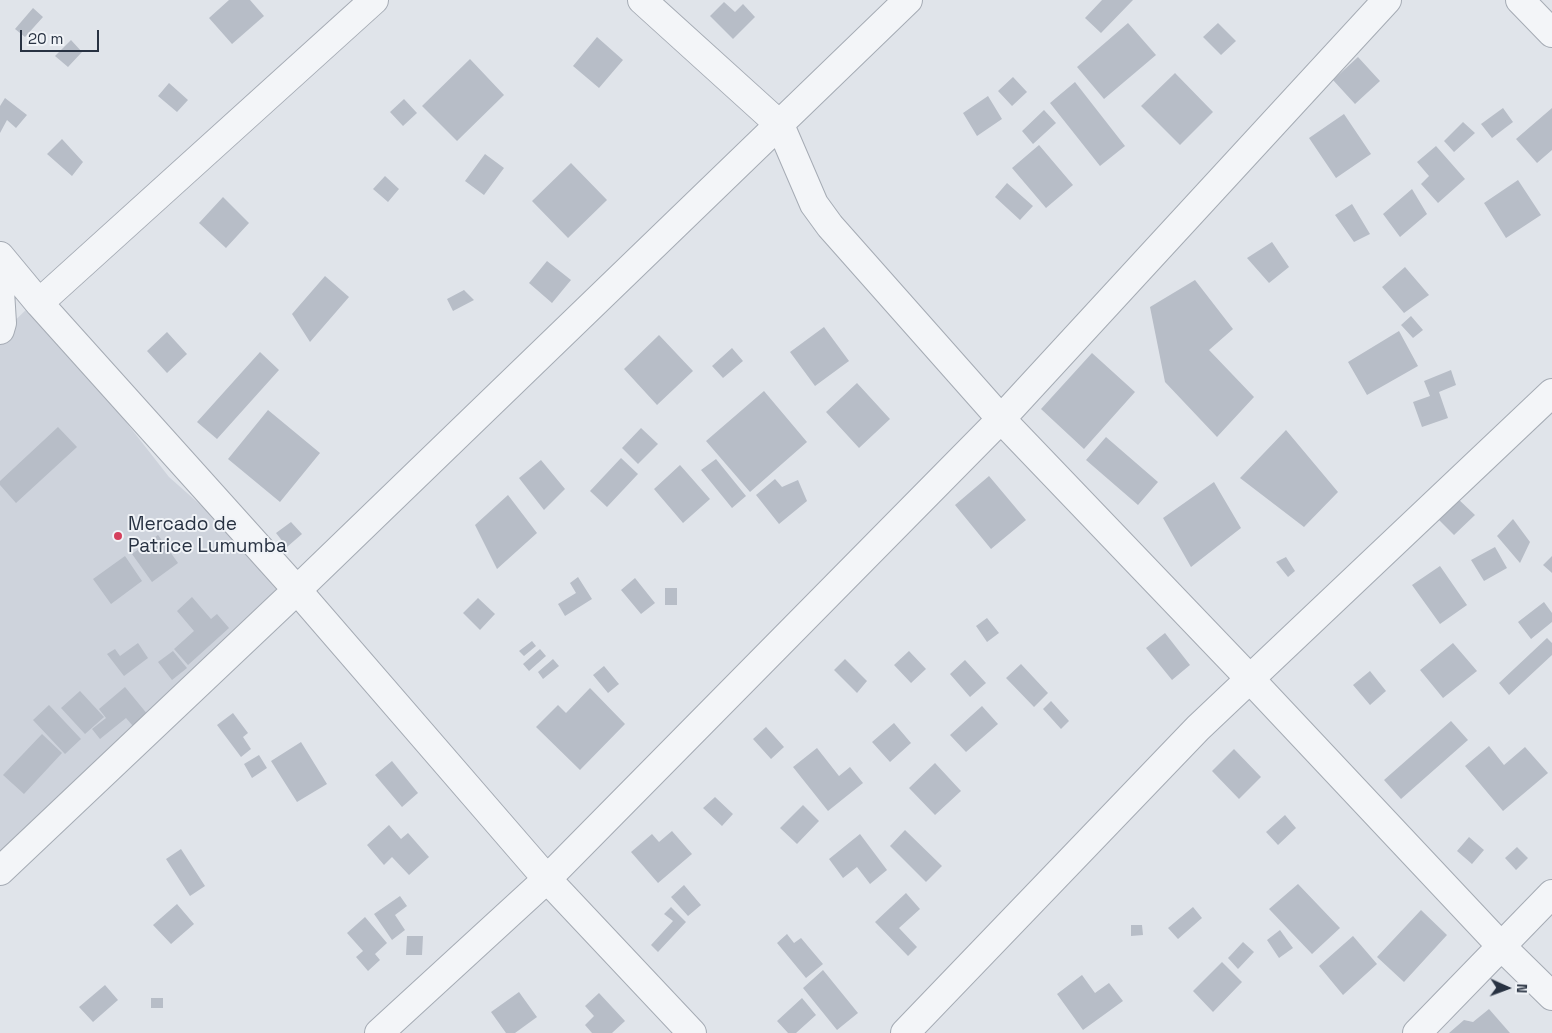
<!DOCTYPE html>
<html>
<head>
<meta charset="utf-8">
<style>
	body { margin:0 }
	#map { position:relative; width:1552px; height:1033px; overflow:hidden; background:#e0e4ea; font-family:"Space Grotesk",sans-serif }
	canvas { display:block }
	.north { position:absolute; left:1482px; top:963px; width:50px; height:50px; -webkit-text-stroke:4px #f0f3f7; paint-order:stroke; rotate:92deg; font-size:14px; font-weight:700; line-height:20px; text-align:center; color:#283242 }
	.north::after { content:''; display:block; margin:auto; width:18px; height:22px; background:#283242; clip-path:polygon(50% 0,100% 100%,50% 72%,0 100%) }
	.scale { position:absolute; left:20px; top:30px; width:79px; height:22px; box-sizing:border-box; border:2px solid #283242; border-top:0; padding-left:6px; font-size:15px; line-height:18px; white-space:nowrap; color:#283242; -webkit-text-stroke:4px #f0f3f7; paint-order:stroke }
</style>
</head>
<body>
<div id="map">
<canvas width="1552" height="1033"></canvas>
<div class="north">N</div>
<div class="scale">20 m</div>
</div>
<script>
const ctx = document.querySelector('canvas').getContext('2d');
ctx.lineJoin = 'round';
function paint(path, color) { ctx.fillStyle = color; ctx.fill(path, 'evenodd'); }
const poly = rows => new Path2D(rows.map(r => 'M' + r).join(''));
function strokePath(path, color, width, dash) { ctx.strokeStyle = color; ctx.lineWidth = width; ctx.lineCap = dash ? 'butt' : 'round'; ctx.setLineDash(dash || []); ctx.stroke(path); }
function drawText(font, color, halo, rows, align = 'center') {
  ctx.font = font + ' "Space Grotesk",sans-serif'; ctx.lineWidth = 4; ctx.setLineDash([]); ctx.textBaseline = 'middle'; ctx.strokeStyle = halo; ctx.fillStyle = color; for (const [text, x, y, turn = 0] of rows) {
    ctx.save(); ctx.translate(x, y); ctx.rotate((+turn || 0) * Math.PI / 180); ctx.textAlign = isNaN(turn) ? turn : align; if (halo) ctx.strokeText(text, 0, 0); ctx.fillText(text, 0, 0); ctx.restore();
  }
}
paint(poly([
	[33,303,169,477,301,594,0,882,0,335]
]), '#ced3dc');
paint(poly([
	[229,0,250,0,264,16,232,44,209,18],
	[1102,0,1133,0,1101,33,1085,18],
	[724,2,735,12,743,4,755,17,733,39,710,16],
	[33,8,43,17,25,37,15,29],
	[1128,23,1156,55,1104,99,1077,67],
	[1218,23,1236,41,1221,55,1203,37],
	[597,37,623,60,599,88,573,66],
	[71,40,82,52,68,67,55,56],
	[1358,57,1380,81,1355,104,1333,80],
	[470,59,504,95,457,141,422,106],
	[1175,73,1213,112,1180,145,1141,106],
	[1013,77,1027,92,1012,106,998,91],
	[1075,82,1125,146,1100,166,1050,103],
	[169,83,188,100,177,112,158,96],
	[988,96,1002,119,977,136,963,113],
	[5,98,27,115,16,128,7,120,0,133,0,106],
	[404,99,417,113,403,126,390,112],
	[1503,108,1513,122,1492,138,1481,124],
	[1552,108,1552,150,1537,163,1516,139],
	[1044,110,1056,123,1033,144,1022,131],
	[1344,114,1371,154,1336,178,1309,138],
	[1463,122,1475,133,1454,152,1444,141],
	[62,139,83,162,72,176,47,154],
	[1039,145,1073,185,1046,208,1012,168],
	[1436,146,1465,179,1438,203,1421,184,1429,176,1417,162],
	[485,154,504,168,484,195,465,181],
	[571,163,607,200,568,238,532,201],
	[385,176,399,189,388,202,373,189],
	[1518,180,1541,215,1506,238,1484,203],
	[1007,183,1033,206,1020,220,995,197],
	[1412,189,1427,214,1400,237,1383,214],
	[223,197,249,223,226,248,199,223],
	[1352,204,1370,234,1354,242,1335,215],
	[1272,242,1289,267,1269,283,1247,258],
	[547,261,571,280,552,303,529,283],
	[1405,267,1429,295,1404,313,1382,287],
	[325,276,349,297,310,342,292,314],
	[1195,280,1233,329,1209,350,1254,397,1217,437,1165,382,1150,307],
	[464,290,474,300,453,311,447,299],
	[1411,316,1423,330,1413,338,1401,325],
	[824,327,849,361,815,386,790,352],
	[1399,331,1418,366,1367,395,1348,362],
	[167,332,187,354,167,373,147,351],
	[659,335,693,371,657,405,624,369],
	[732,348,743,361,723,378,712,366],
	[260,352,279,370,217,439,197,422],
	[1092,353,1135,392,1084,449,1041,409],
	[1451,370,1456,385,1439,392,1448,418,1422,427,1413,402,1430,396,1424,381],
	[857,383,890,419,859,448,826,412],
	[764,391,807,442,750,492,706,441],
	[268,410,320,453,280,502,228,459],
	[58,427,77,447,16,503,0,485,0,481],
	[641,428,658,444,638,464,622,448],
	[1286,430,1338,492,1304,527,1240,478],
	[1106,437,1158,482,1138,505,1086,460],
	[621,458,638,474,607,507,590,491],
	[716,459,746,496,732,508,701,470],
	[541,460,565,489,544,510,519,478],
	[680,465,710,499,683,523,654,489],
	[989,476,1026,520,991,549,955,505],
	[775,479,782,487,798,480,807,501,779,524,756,495],
	[1214,482,1241,528,1191,567,1163,518],
	[508,495,537,533,497,569,475,525],
	[1456,497,1475,515,1454,535,1436,517],
	[1513,519,1530,542,1520,563,1497,536],
	[291,522,302,534,287,547,276,533],
	[158,535,178,563,152,582,132,554],
	[1495,547,1507,568,1484,581,1471,560],
	[125,556,142,581,111,604,93,579],
	[1552,556,1552,573,1543,565],
	[1286,557,1295,571,1288,577,1276,562],
	[1440,566,1467,605,1440,624,1412,585],
	[578,577,592,599,565,616,558,604,576,593,570,583],
	[635,578,655,603,641,614,621,590],
	[665,588,677,588,677,605,665,605],
	[192,597,211,619,217,614,229,628,188,665,174,649,194,631,177,611],
	[478,598,495,614,480,630,463,613],
	[1544,602,1552,613,1552,622,1531,639,1518,622],
	[987,618,999,633,987,642,976,626],
	[1165,633,1190,665,1172,680,1146,648],
	[1547,638,1552,643,1552,655,1509,695,1499,683],
	[532,641,536,646,524,656,519,651],
	[138,643,148,658,124,676,107,654,115,649,120,656],
	[1453,643,1477,671,1443,698,1420,670],
	[540,649,546,656,529,671,523,664],
	[173,651,187,668,172,680,158,662],
	[909,651,926,669,911,683,894,665],
	[553,659,559,666,543,679,538,672],
	[845,659,867,681,857,693,834,670],
	[965,660,986,683,970,697,950,674],
	[1021,664,1048,693,1034,707,1006,678],
	[604,666,619,684,608,693,593,675],
	[1370,671,1386,691,1370,705,1353,685],
	[125,687,153,721,139,733,126,718,100,739,92,729,106,718,99,709],
	[590,688,625,724,580,770,536,727,558,705,566,713],
	[80,691,104,717,85,734,61,708],
	[1051,701,1069,721,1061,729,1043,709],
	[49,705,81,739,65,754,33,720],
	[982,706,998,724,966,752,950,735],
	[233,713,248,733,243,737,251,749,241,757,217,725],
	[1451,721,1468,740,1401,799,1384,780],
	[894,723,911,743,890,762,872,742],
	[766,727,784,747,771,759,753,739],
	[42,734,62,753,24,794,3,775],
	[301,742,327,784,297,802,271,761],
	[1489,746,1504,765,1525,747,1548,773,1503,811,1465,766],
	[817,748,839,776,850,767,863,783,828,811,793,767],
	[1234,749,1261,777,1239,799,1212,771],
	[259,755,267,768,252,778,244,764],
	[392,761,418,793,402,807,375,775],
	[935,763,961,791,935,815,909,788],
	[715,797,733,814,722,826,703,808],
	[803,805,819,821,797,844,780,828],
	[1285,815,1296,828,1278,845,1266,832],
	[389,825,401,839,408,833,429,857,409,875,392,857,384,865,367,845],
	[905,830,942,866,926,882,890,846],
	[672,831,692,854,658,883,631,852,652,834,659,842],
	[860,834,887,870,870,884,857,867,843,878,829,859],
	[1469,837,1484,850,1472,864,1457,851],
	[1517,847,1528,858,1516,870,1505,858],
	[181,849,205,886,190,896,166,859],
	[1298,884,1340,928,1312,954,1269,909],
	[684,885,701,905,688,916,671,897],
	[906,893,920,909,899,928,917,947,908,956,875,922],
	[400,896,407,906,395,915,405,930,392,940,374,914],
	[177,904,194,924,171,944,153,925],
	[671,907,686,922,658,952,651,945,673,921,664,914],
	[1193,907,1202,918,1178,939,1168,928],
	[1421,910,1447,935,1404,982,1377,957],
	[365,917,387,943,375,954,380,960,368,971,356,957,363,951,347,933],
	[1131,925,1142,925,1143,935,1131,936],
	[1280,930,1293,948,1279,958,1267,940],
	[787,934,794,943,801,938,823,964,806,978,777,943],
	[407,936,423,936,422,955,406,955],
	[1353,936,1377,964,1343,995,1319,966],
	[1243,942,1254,952,1238,969,1228,958],
	[1222,962,1242,982,1213,1012,1193,991],
	[823,970,858,1013,837,1030,803,988],
	[1082,975,1095,993,1109,983,1123,1001,1083,1030,1057,994],
	[105,985,118,1000,93,1022,79,1007],
	[519,992,537,1017,515,1033,506,1033,491,1012],
	[599,993,625,1021,612,1033,592,1033,585,1025,594,1016,585,1006],
	[151,998,163,998,163,1008,151,1008],
	[802,998,816,1015,796,1033,788,1033,777,1021],
	[1489,1009,1510,1033,1449,1033,1464,1020,1473,1022]
]), '#b7bdc7');
const street = poly([
	[642,0,780,125,814,204,830,226,1001,419,1251,680,1502,947,1552,996],
	[1520,0,1552,33],
	[0,256,39,303,297,590,547,879,692,1033],
	[0,291,2,323,0,330],
	[39,303,374,0],
	[0,871,297,590,908,0],
	[379,1033,547,879,1001,419,1387,0],
	[905,1033,1198,728,1552,393],
	[1417,1033,1552,894]
]);
strokePath(street, '#a5abb4', 30);
strokePath(street, '#f3f5f8', 28);
for (const [x, y, r, color] of [
	[118,536,5,"#d43f5c"]
]) { const dot = new Path2D(); dot.arc(x, y, r, 0, 2 * Math.PI); ctx.fillStyle = color; ctx.fill(dot); strokePath(dot, '#f0f3f7', 2); }
drawText('19px', '#283242', '#f0f3f7', [
	["Mercado de",128,525],
	["Patrice Lumumba",128,547]
], 'left');
</script>
</body>
</html>
